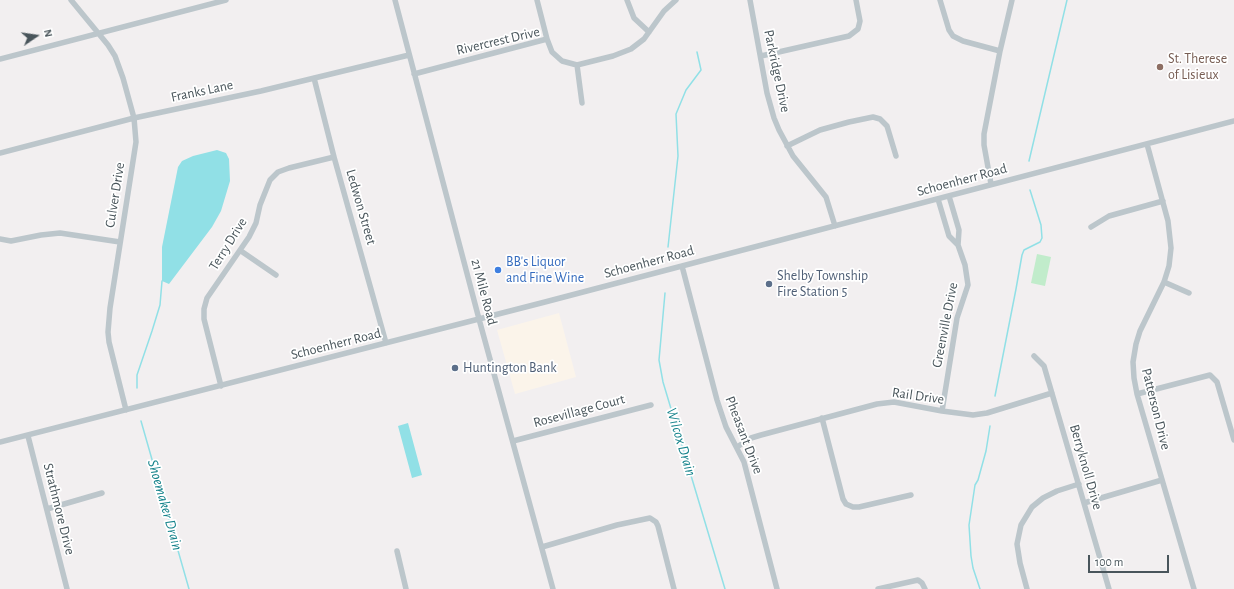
<!DOCTYPE html>
<html>
<head>
<meta charset="utf-8">
<style>
	body { margin:0 }
	#map { position:relative; width:1234px; height:589px; overflow:hidden; background:#f2eff0; font-family:"Alegreya Sans",sans-serif }
	canvas { display:block }
	.north { position:absolute; left:16px; top:16px; width:40px; height:40px; -webkit-text-stroke:3px #fff; paint-order:stroke; rotate:77deg; font-size:11px; font-weight:700; line-height:16px; text-align:center; color:#49555b }
	.north::after { content:''; display:block; margin:auto; width:14px; height:18px; background:#49555b; clip-path:polygon(50% 0,100% 100%,50% 72%,0 100%) }
	.scale { position:absolute; left:1088px; top:555px; width:81px; height:18px; box-sizing:border-box; border:2px solid #49555b; border-top:0; padding-left:5px; font-size:12px; line-height:14px; white-space:nowrap; color:#49555b; -webkit-text-stroke:3px #fff; paint-order:stroke }
</style>
</head>
<body>
<div id="map">
<canvas width="1234" height="589"></canvas>
<div class="north">N</div>
<div class="scale">100 m</div>
</div>
<script>
const ctx = document.querySelector('canvas').getContext('2d');
ctx.lineJoin = 'round';
function paint(path, color) { ctx.fillStyle = color; ctx.fill(path, 'evenodd'); }
const poly = rows => new Path2D(rows.map(r => 'M' + r).join(''));
function strokePath(path, color, width, dash) { ctx.strokeStyle = color; ctx.lineWidth = width; ctx.lineCap = dash ? 'butt' : 'round'; ctx.setLineDash(dash || []); ctx.stroke(path); }
function drawText(font, color, halo, rows, align = 'center') {
  ctx.font = font + ' "Alegreya Sans",sans-serif'; ctx.lineWidth = 3.5; ctx.setLineDash([]); ctx.textBaseline = 'middle'; ctx.strokeStyle = halo; ctx.fillStyle = color; for (const [text, x, y, turn = 0] of rows) {
    ctx.save(); ctx.translate(x, y); ctx.rotate((+turn || 0) * Math.PI / 180); ctx.textAlign = isNaN(turn) ? turn : align; if (halo) ctx.strokeText(text, 0, 0); ctx.fillText(text, 0, 0); ctx.restore();
  }
}
paint(poly([
	[559,313,576,377,515,394,497,330]
]), '#fbf4ea');
paint(poly([
	[1037,254,1051,257,1045,286,1031,283]
]), '#c1eccb');
paint(poly([
	[217,150,226,153,229,159,230,181,221,211,212,227,169,284,162,281,162,247,178,167,182,161,193,156],
	[408,423,422,475,412,478,398,426]
]), '#91e0e6');
strokePath(poly([
	[1029,161,1067,0],
	[668,247,678,156,676,114,686,90,701,70,697,52],
	[665,293,659,360,663,382,725,589],
	[137,388,137,375,152,331,160,305,162,281],
	[995,396,1016,289,1022,255,1024,250,1040,242,1042,238,1041,225,1030,190],
	[141,421,189,589],
	[980,589,973,568,971,556,969,525,975,485,978,480,986,451,990,426]
]), '#91e0e6', 1.5);
strokePath(poly([
	[71,0,108,45,115,56,123,78,134,118,136,142,110,308,108,332,109,342,126,410],
	[395,0,479,319,553,589],
	[537,0,547,39,552,52,562,61,577,65,613,56,631,49,644,39,664,11,676,0],
	[627,0,634,18,649,32],
	[750,0,767,93,774,118,779,130,793,156,826,197,835,226],
	[940,0,949,30,953,36,963,41,1000,51],
	[761,56,849,36,858,29,860,21,856,0],
	[0,59,226,0],
	[577,65,582,103],
	[414,74,547,39],
	[314,78,334,157,386,343],
	[1147,144,1168,221,1171,248,1169,266,1164,282,1140,331,1136,344,1133,362,1134,378,1137,394,1194,589],
	[787,146,820,130,849,122,873,117,880,119,887,126,896,156],
	[0,153,134,118,261,91,409,55],
	[991,184,984,145,984,134,1000,51,1012,0],
	[938,199,949,236,958,245,959,230,949,196],
	[1091,227,1109,216,1163,201],
	[0,239,11,241,41,235,60,233,120,242],
	[241,251,276,275],
	[682,266,717,400,726,427,744,462,777,589],
	[1164,282,1189,293],
	[1034,356,1044,366,1109,589],
	[221,386,204,319,204,309,207,298,249,237,256,223,260,205,270,180,278,172,289,168,334,157],
	[1137,394,1210,375,1217,382,1234,440],
	[942,411,957,318,968,285,965,265,958,245],
	[822,418,843,499,846,504,853,507,859,507,911,495],
	[28,436,67,589],
	[513,441,651,405],
	[0,442,545,302,1234,121],
	[737,447,751,438,761,435,877,404,894,402,942,411,973,415,987,413,1052,393],
	[1084,503,1162,480],
	[47,509,102,493],
	[542,547,617,525,650,518,656,522,658,526,674,589],
	[397,551,406,589],
	[878,589,918,580,922,583,925,589],
	[1027,589,1020,563,1017,544,1021,525,1032,507,1043,498,1057,491,1079,484]
]), '#bcc6cb', 5.5);
for (const [x, y, r, color] of [
	[1160,67,4,"#8d6e63"],
	[498,270,4,"#3f7fe0"],
	[769,284,4,"#5c6f8a"],
	[455,368,4,"#5c6f8a"]
]) { const dot = new Path2D(); dot.arc(x, y, r, 0, 2 * Math.PI); ctx.fillStyle = color; ctx.fill(dot); strokePath(dot, '#fff', 1.5); }
drawText('14px', '#49555b', '#fff', [
	["Rivercrest Drive",498,41,-13],
	["Parkridge Drive",777,71,78],
	["Franks Lane",202,91,-12],
	["Schoenherr Road",962,180,-15],
	["Culver Drive",115,195,-81],
	["Ledwon Street",361,207,74],
	["Terry Drive",228,244,-58],
	["Schoenherr Road",649,262,-15],
	["21 Mile Road",484,292,75],
	["Greenville Drive",945,325,-79],
	["Schoenherr Road",336,344,-14],
	["Rail Drive",918,396,8],
	["Patterson Drive",1156,409,76],
	["Rosevillage Court",579,411,-15],
	["Pheasant Drive",744,435,69],
	["Berryknoll Drive",1086,467,74],
	["Strathmore Drive",59,509,76]
]);
drawText('14px', '#785e54', '#fff', [
	["St. Therese",1168,59],
	["of Lisieux",1168,75]
], 'left');
drawText('14px', '#366cbe', '#fff', [
	["BB's Liquor",506,262],
	["and Fine Wine",506,278]
], 'left');
drawText('14px', '#4e5e75', '#fff', [
	["Shelby Township",777,276],
	["Fire Station 5",777,292],
	["Huntington Bank",463,368]
], 'left');
drawText('italic 15px', '#15838b', '#fff', [
	["Wilcox Drain",681,442,73],
	["Shoemaker Drain",165,505,74]
]);
</script>
</body>
</html>
